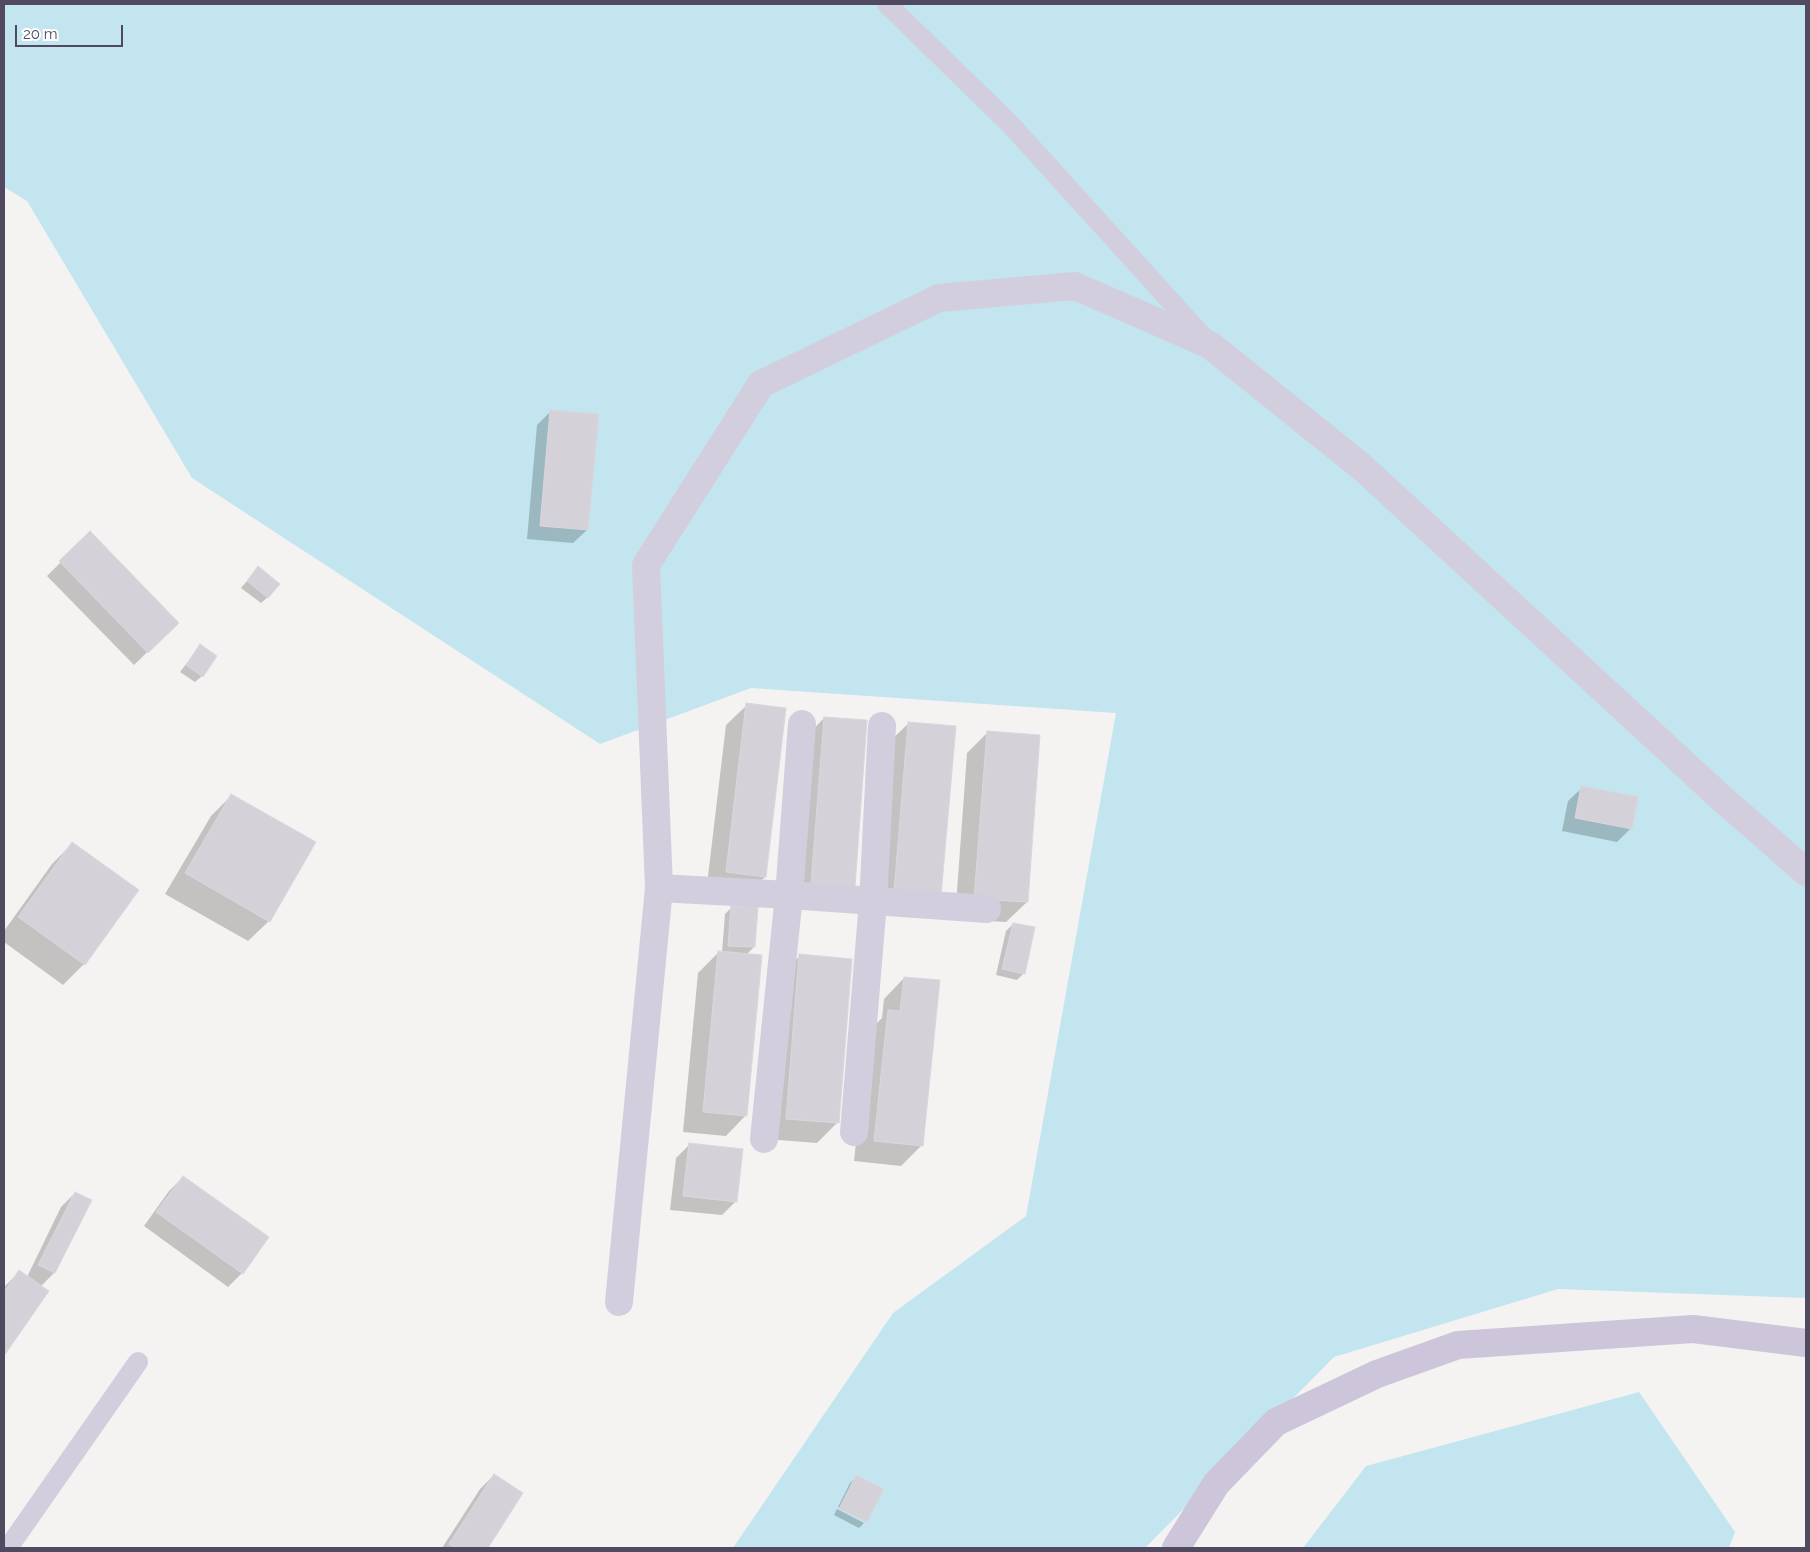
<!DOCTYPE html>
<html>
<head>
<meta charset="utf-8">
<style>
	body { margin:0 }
	#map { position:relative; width:1810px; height:1552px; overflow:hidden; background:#f4f3f2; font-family:Raleway,sans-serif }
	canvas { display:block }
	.frame { position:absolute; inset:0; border:5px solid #50495f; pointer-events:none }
	.scale { position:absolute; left:15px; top:25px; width:108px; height:22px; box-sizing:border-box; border:2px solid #50495f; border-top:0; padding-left:6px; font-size:15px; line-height:18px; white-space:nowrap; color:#50495f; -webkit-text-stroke:4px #fff; paint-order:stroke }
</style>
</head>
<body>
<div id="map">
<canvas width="1810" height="1552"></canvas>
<div class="frame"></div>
<div class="scale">20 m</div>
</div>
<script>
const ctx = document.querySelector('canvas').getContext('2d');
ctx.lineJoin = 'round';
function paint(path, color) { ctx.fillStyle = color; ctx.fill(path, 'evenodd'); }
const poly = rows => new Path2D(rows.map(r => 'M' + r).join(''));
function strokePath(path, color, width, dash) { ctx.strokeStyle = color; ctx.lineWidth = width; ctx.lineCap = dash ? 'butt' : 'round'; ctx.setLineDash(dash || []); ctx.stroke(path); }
paint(poly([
	[4,4,1806,4,1806,1298,1558,1289,1334,1357,1145,1548,733,1548,893,1313,1026,1216,1116,713,751,688,600,744,192,478,27,201,4,187],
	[1639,1392,1735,1532,1729,1548,1303,1548,1366,1466]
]), '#c2e5f0');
paint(poly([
	[551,411,587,530,573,543,527,539,537,425],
	[90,533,177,623,134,665,47,576],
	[258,568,268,597,261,603,241,588],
	[200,646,202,676,195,682,180,672],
	[747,705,765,877,744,897,706,893,726,725],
	[824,718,854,886,792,904,804,739],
	[909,723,940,896,874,912,888,743],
	[987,733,1027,902,1006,922,955,919,967,753],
	[1582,788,1631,828,1617,842,1562,831,1568,801],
	[231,796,269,921,248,941,165,894,211,816],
	[72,844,137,890,84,964,63,985,4,942,4,931,52,864],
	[732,907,754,947,746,955,746,1115,726,1136,683,1132,698,973,719,952,722,953,725,914],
	[1013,924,1024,973,1017,980,996,975,1006,931],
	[800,956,837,1123,817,1143,766,1139,779,976],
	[904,978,922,1145,901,1166,854,1161,868,1032,882,1018,884,999],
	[690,1144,736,1201,722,1215,670,1210,676,1158],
	[183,1177,267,1237,242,1273,228,1287,144,1226,169,1191],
	[75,1193,90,1201,54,1273,40,1287,47,1291,4,1354,4,1287,19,1272,27,1277,61,1207],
	[494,1475,522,1493,487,1548,442,1548,480,1489],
	[857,1476,882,1490,865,1522,865,1520,838,1507,850,1483],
	[837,1509,864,1523,859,1528,834,1515]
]), '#0003');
const building = poly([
	[550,410,599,414,588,530,540,526,550,410],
	[90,531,179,623,148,653,59,561,90,531],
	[258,566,280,584,268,598,247,581,258,566],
	[200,644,217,656,203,677,186,665,200,644],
	[746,703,786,708,766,877,726,872,746,703],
	[824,717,867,720,855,887,811,884,824,717],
	[908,722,956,726,941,896,894,892,908,722],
	[987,731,1040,735,1028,902,974,899,987,731],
	[1581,786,1638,797,1632,829,1575,818,1581,786],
	[231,794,316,842,270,922,185,873,231,794],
	[72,842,139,890,85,965,18,917,72,842],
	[731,906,758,907,755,947,728,946,731,906],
	[1013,923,1035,927,1025,974,1002,969,1013,923],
	[718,951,762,955,747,1116,703,1112,718,951],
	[799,954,852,959,839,1123,786,1119,799,954],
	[904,977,940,980,923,1146,874,1141,888,1010,900,1011,904,977],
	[689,1143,743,1149,737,1202,683,1196,689,1143],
	[183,1176,269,1237,243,1274,156,1212,183,1176],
	[75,1192,92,1200,55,1273,38,1265,75,1192],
	[19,1270,49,1291,4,1356,4,1292,19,1270],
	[494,1474,523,1493,488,1548,456,1548,449,1544,494,1474],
	[856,1475,884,1489,867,1522,839,1509,856,1475]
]);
paint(building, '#d5d1d9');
strokePath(building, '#dad6dd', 1);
strokePath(poly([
	[887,4,1010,124,1206,340],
	[8,1548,138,1362]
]), '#d3cede', 20);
strokePath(poly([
	[659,888,789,895,987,909],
	[854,1132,873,902,882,726],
	[764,1139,789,895,802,724],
	[619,1302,659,888,646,565,761,384,939,298,1075,286,1210,345,1363,468,1718,795,1806,872]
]), '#d3cede', 28);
strokePath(poly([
	[1176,1548,1216,1484,1276,1422,1377,1374,1458,1345,1693,1329,1806,1343]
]), '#cdc5da', 28);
</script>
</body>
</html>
